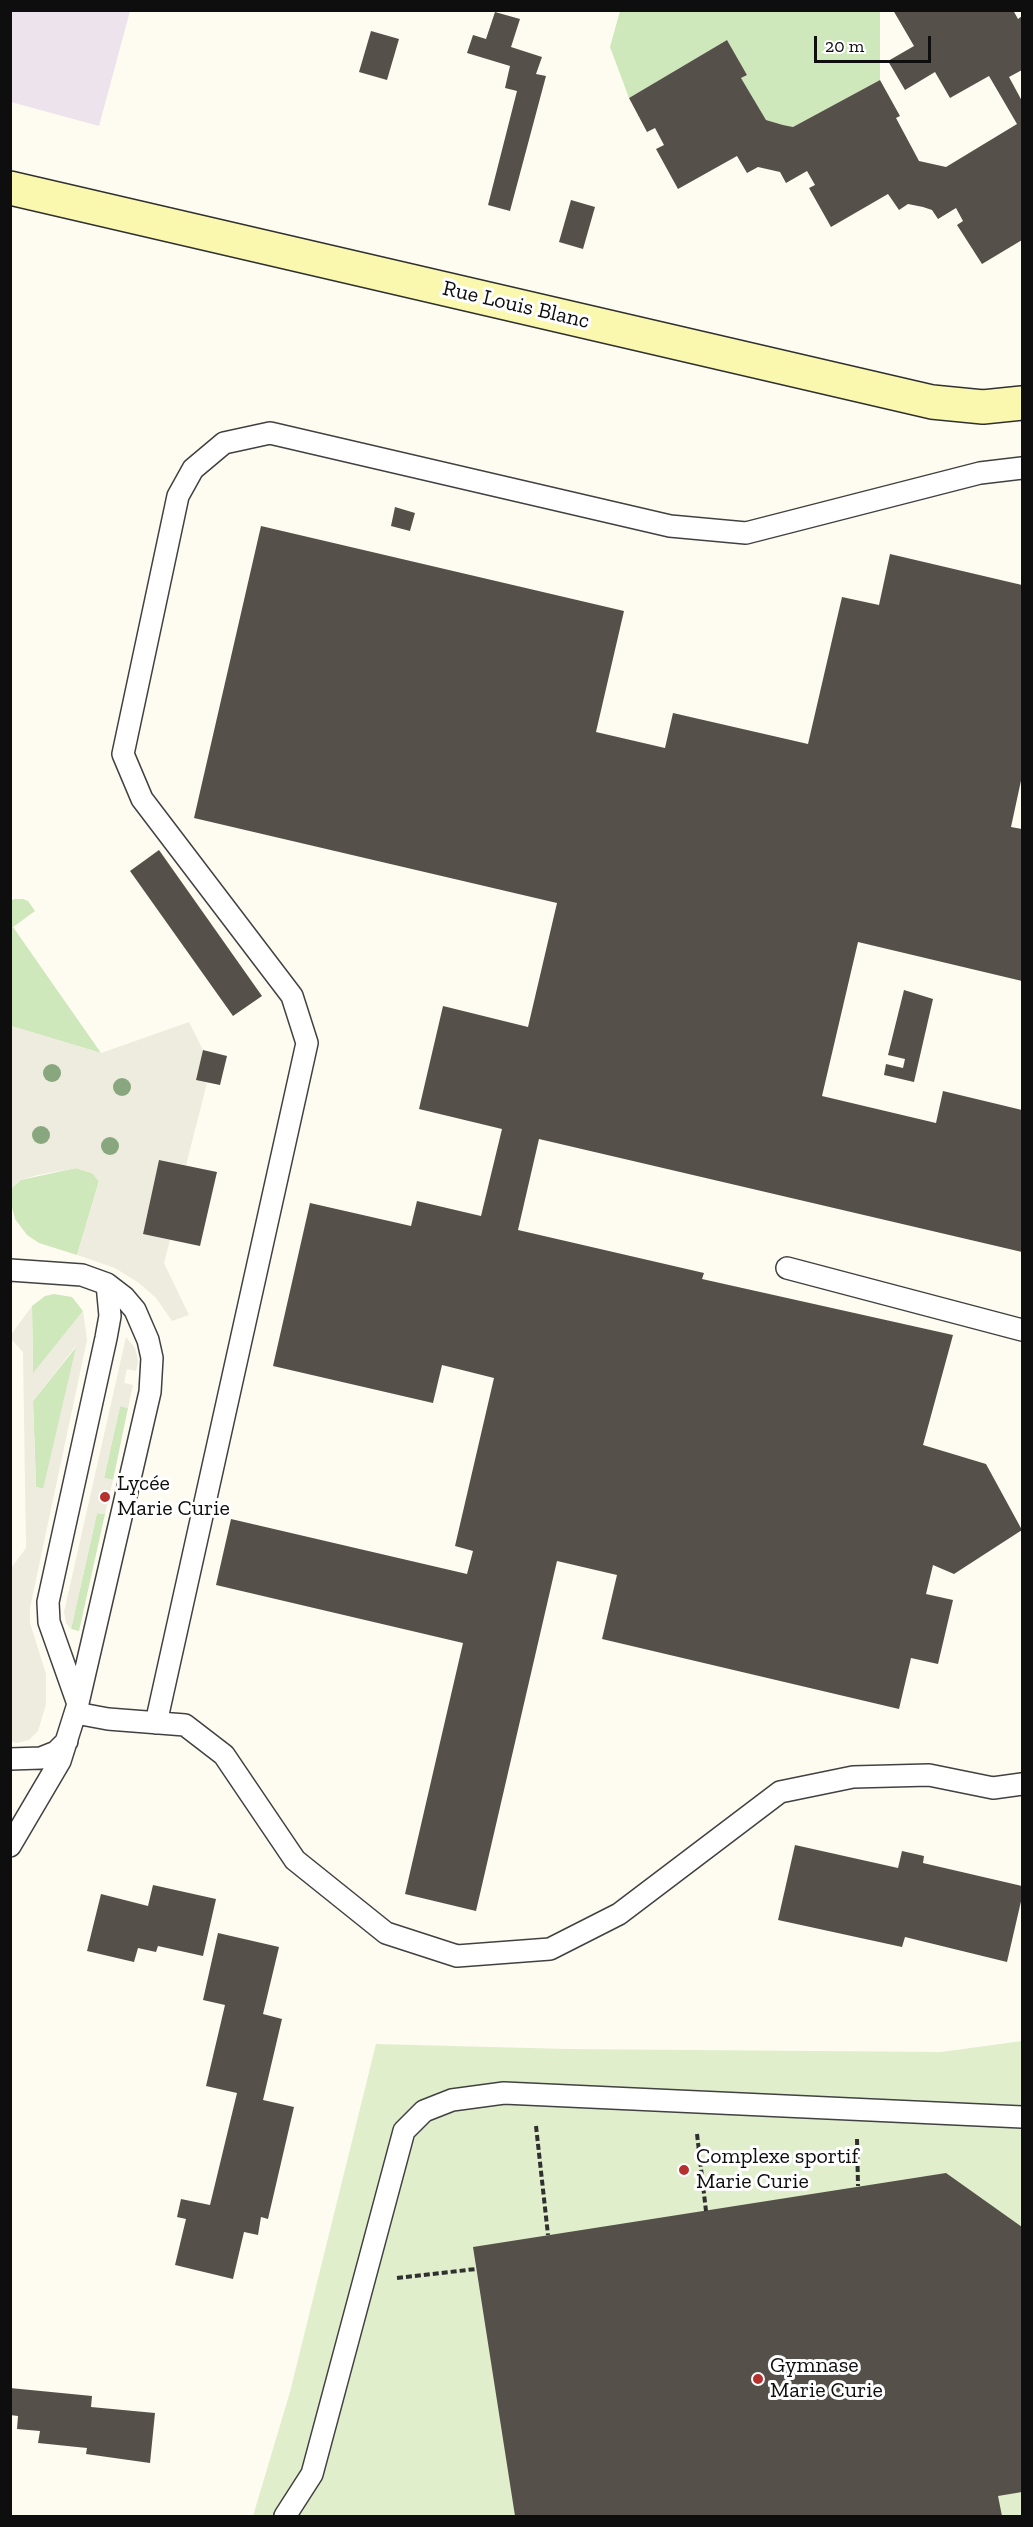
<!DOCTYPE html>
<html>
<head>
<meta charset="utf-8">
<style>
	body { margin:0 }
	#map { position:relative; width:1033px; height:2527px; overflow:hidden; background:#fefcf0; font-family:"Zilla Slab",serif }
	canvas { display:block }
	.frame { position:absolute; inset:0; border:12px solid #0e0e0e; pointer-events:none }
	.scale { position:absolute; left:814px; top:36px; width:117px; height:27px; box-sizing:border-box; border:3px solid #0e0e0e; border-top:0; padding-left:8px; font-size:18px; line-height:21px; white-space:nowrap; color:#0e0e0e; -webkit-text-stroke:4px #fff; paint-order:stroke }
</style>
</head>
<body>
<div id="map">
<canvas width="1033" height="2527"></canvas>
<div class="frame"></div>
<div class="scale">20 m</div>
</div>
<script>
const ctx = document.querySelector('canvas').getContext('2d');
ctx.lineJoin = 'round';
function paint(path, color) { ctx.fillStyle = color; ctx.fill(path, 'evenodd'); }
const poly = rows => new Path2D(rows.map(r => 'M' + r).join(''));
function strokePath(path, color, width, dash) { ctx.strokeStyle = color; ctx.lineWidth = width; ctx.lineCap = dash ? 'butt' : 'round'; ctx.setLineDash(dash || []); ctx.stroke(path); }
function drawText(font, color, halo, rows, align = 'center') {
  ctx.font = font + ' "Zilla Slab",serif'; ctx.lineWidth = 6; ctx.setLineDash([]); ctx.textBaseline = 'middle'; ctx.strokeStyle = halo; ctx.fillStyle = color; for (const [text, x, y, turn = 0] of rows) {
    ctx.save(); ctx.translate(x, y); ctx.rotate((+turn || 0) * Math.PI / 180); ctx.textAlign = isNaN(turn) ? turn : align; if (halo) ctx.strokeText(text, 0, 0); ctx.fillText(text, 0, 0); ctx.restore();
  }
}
paint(poly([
	[10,11,130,11,99,126,11,102]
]), '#ece3ec');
paint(poly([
	[620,11,880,11,880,80,793,127,783,125,766,120,741,78,747,75,727,40,629,98,610,47],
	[15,899,23,899,28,901,35,911,13,927,101,1053,11,1026,10,901],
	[76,1168,92,1173,99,1181,77,1255,39,1243,27,1235,15,1219,11,1203,10,1189,21,1180],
	[54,1294,72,1297,83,1311,33,1374,32,1306,45,1296],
	[77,1346,44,1489,36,1487,33,1401],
	[120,1406,128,1408,113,1480,104,1478],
	[97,1513,105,1514,79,1631,71,1629]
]), '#cee7bb');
paint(poly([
	[1022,2041,1022,2516,253,2516,290,2392,376,2044,568,2049,941,2052]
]), '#e0eecc');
paint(poly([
	[189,1022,203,1050,196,1079,207,1083,186,1165,159,1160,143,1233,170,1240,164,1263,189,1315,172,1321,156,1298,139,1283,115,1268,77,1255,99,1182,92,1173,76,1168,38,1175,21,1180,11,1189,11,1026,101,1053],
	[32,1306,33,1373,83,1311,87,1340,30,1608,30,1623,46,1674,46,1704,38,1731,29,1740,17,1743,10,1741,10,1613,12,1567,26,1548,23,1352,11,1339,10,1336],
	[75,1347,76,1347,43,1489,36,1487,33,1401],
	[126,1337,135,1348,138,1361,136,1371,127,1369,124,1383,133,1385,128,1408,120,1406,104,1478,113,1480,105,1514,97,1513,71,1629,66,1623,64,1612]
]), '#eeebdf');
paint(poly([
	[893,10,1013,10,1018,19,1022,16,1022,70,1009,77,1022,101,1022,240,982,264,957,225,963,221,956,208,938,219,932,210,923,207,908,204,899,210,888,194,831,227,809,188,815,185,807,171,786,183,780,172,758,167,747,173,737,156,678,189,656,149,664,145,655,128,647,132,629,98,727,40,747,75,741,78,766,120,783,125,793,127,880,80,900,116,896,118,919,161,946,167,1017,124,989,76,950,98,935,72,905,90,888,61,914,46],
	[495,12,520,19,511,47,542,57,536,74,546,76,510,211,488,205,517,91,505,88,510,66,467,53,473,35,486,39],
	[371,31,399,39,387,80,359,72],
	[571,200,595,207,583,249,559,242],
	[395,507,415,513,410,531,391,526],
	[261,526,624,611,596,732,665,748,673,713,808,744,842,597,879,605,890,554,1022,585,1022,776,1011,827,1022,829,1022,981,858,942,822,1096,936,1123,943,1091,1022,1110,1022,1252,539,1139,518,1230,704,1273,702,1279,953,1335,923,1445,986,1464,1022,1530,954,1574,933,1565,926,1594,953,1600,938,1664,911,1658,899,1709,602,1639,617,1575,557,1561,476,1911,405,1894,463,1643,216,1585,231,1519,467,1574,473,1551,455,1546,494,1378,442,1365,433,1403,273,1366,310,1203,411,1226,417,1201,481,1216,502,1129,419,1109,443,1006,528,1027,557,903,194,818],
	[159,850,262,996,233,1016,130,871],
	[904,990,933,999,914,1082,884,1075,886,1064,903,1068,905,1059,888,1055],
	[203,1050,227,1056,220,1085,196,1080],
	[159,1160,217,1172,200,1246,143,1234],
	[795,1845,898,1868,902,1851,924,1856,923,1863,1022,1886,1022,1897,1007,1962,905,1937,902,1947,778,1920],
	[153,1885,216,1899,203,1956,158,1946,156,1952,138,1948,134,1962,87,1951,101,1894,148,1906],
	[218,1933,279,1947,263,2014,282,2019,263,2100,294,2107,268,2219,261,2217,258,2235,244,2232,233,2279,175,2265,186,2219,177,2217,181,2199,210,2205,237,2093,206,2086,225,2005,203,2000],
	[946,2173,1022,2227,1022,2492,998,2496,1002,2516,515,2516,473,2247],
	[10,2388,92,2396,91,2407,155,2413,150,2463,86,2454,87,2448,38,2443,40,2431,17,2429,18,2416,10,2415]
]), '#56504b');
const lane = poly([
	[787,1268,1022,1330],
	[10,1270,82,1275,107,1284,124,1297,135,1310,148,1340,152,1358,150,1392,78,1703],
	[76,1713,108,1719,185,1725,224,1755,295,1860,386,1933,457,1956,550,1949,619,1914,780,1792,853,1777,929,1775,993,1788,1022,1784],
	[156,1723,307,1043,292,996,142,799,123,754,178,496,193,469,224,443,270,433,670,526,746,533,980,473,1022,468],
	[10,1759,41,1758,56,1752,67,1741],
	[10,1846,60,1761,78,1704,49,1622,48,1602,106,1338,110,1316,107,1284],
	[285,2516,312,2474,404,2131,424,2111,452,2100,504,2093,1022,2117]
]);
const secondary = poly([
	[10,188,932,402,983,407,1022,403]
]);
strokePath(lane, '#414141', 24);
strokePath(secondary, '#303030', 36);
strokePath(poly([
	[536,2126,548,2235],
	[697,2134,706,2211],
	[857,2139,858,2186],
	[397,2278,476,2269]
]), '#303030', 4, [6, 3]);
strokePath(lane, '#fff', 21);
strokePath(secondary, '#faf7af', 33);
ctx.fillStyle = '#89a77f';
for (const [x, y] of [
	[52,1073],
	[122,1087],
	[41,1135],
	[110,1146]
]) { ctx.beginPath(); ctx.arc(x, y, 9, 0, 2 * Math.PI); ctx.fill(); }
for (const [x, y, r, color] of [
	[105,1497,6,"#b6312e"],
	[684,2170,6,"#b6312e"],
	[758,2379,6,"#b6312e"]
]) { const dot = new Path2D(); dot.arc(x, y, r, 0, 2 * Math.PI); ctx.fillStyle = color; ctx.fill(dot); strokePath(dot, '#fff', 2); }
drawText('22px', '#0e0e0e', '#fff', [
	["Rue Louis Blanc",516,305,13]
]);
drawText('22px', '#0e0e0e', '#fff', [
	["Lycée",117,1484],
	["Marie Curie",117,1509],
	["Complexe sportif",696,2157],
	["Marie Curie",696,2182],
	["Gymnase",770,2366],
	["Marie Curie",770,2391]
], 'left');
</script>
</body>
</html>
